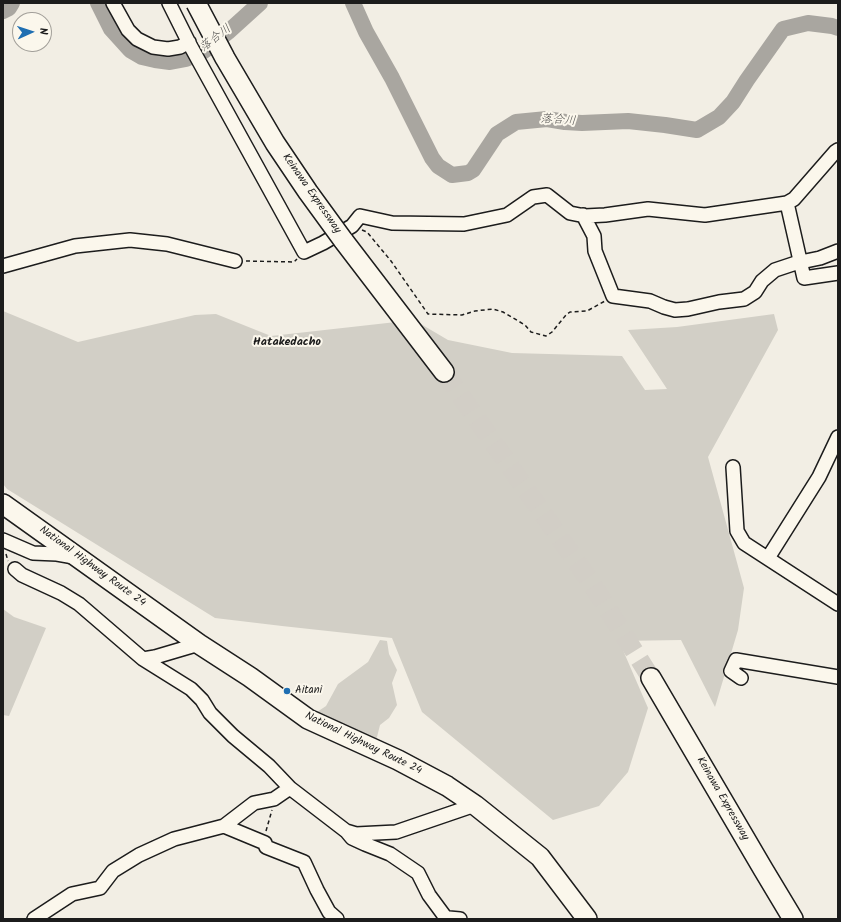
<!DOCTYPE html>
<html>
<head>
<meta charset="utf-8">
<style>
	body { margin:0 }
	#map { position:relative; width:841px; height:922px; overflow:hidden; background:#f2eee4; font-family:Kalam,sans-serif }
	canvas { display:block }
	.frame { position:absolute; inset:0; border:4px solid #1c1c1c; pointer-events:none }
	.north { position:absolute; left:12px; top:12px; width:40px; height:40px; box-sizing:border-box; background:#fbf7ec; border:1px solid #a29f99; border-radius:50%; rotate:87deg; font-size:11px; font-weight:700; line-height:16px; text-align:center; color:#1c1c1c }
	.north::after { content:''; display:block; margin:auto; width:14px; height:18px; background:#1f6fb2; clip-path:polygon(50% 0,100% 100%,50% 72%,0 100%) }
</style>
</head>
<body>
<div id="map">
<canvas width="841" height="922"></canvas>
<div class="frame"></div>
<div class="north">N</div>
</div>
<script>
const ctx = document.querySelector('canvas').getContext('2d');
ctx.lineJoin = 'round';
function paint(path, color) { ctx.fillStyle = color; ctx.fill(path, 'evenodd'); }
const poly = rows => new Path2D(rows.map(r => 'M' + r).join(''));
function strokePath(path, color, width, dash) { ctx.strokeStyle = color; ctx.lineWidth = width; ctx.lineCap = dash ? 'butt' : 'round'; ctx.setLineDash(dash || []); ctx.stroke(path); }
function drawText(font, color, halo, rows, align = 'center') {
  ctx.font = font + ' Kalam,"Klee One",sans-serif'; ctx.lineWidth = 4; ctx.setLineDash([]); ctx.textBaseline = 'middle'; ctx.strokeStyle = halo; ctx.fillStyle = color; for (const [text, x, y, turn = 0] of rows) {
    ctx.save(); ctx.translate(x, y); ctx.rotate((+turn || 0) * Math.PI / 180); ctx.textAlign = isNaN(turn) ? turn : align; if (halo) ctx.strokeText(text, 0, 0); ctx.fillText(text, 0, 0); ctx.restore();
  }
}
paint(poly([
	[3,311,78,342,195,315,216,314,271,336,414,320,448,340,512,353,622,356,645,390,667,389,628,330,677,327,774,314,778,330,708,457,744,588,738,630,715,707,681,640,619,641,648,708,628,772,599,806,553,820,422,712,392,638,282,626,215,618,7,489,3,484],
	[3,609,14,617,46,628,9,716,3,715],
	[380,640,387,641,389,654,397,670,392,683,397,705,389,718,380,725,376,741,317,712,326,706,338,684,368,662]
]), '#d2cfc6');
strokePath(poly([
	[98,3,111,29,130,50,142,57,155,60,170,62,186,59,204,51,228,32,260,3],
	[353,3,366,32,392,78,432,158,438,166,452,175,468,173,473,170,497,134,516,122,547,119,565,122,582,123,628,121,665,125,697,130,719,117,733,102,747,80,783,29,808,23,832,26,838,28],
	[3,11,9,8,12,3]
]), '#a9a6a0', 16);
strokePath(poly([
	[444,372,592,584,651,678]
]), '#d2cec6', 19, [19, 10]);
const minor = poly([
	[113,3,128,30,137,39,153,47,168,49,180,47,189,42],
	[169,3,190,45,304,252,323,243,352,226,360,216,392,223,464,224,507,215,533,197,547,195,570,213,585,216,605,215,648,209,705,215,787,203,794,199,835,152,838,150],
	[787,203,804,278,838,273],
	[583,215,594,236,595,251,613,296,650,301,664,307,675,310,688,309,719,302,744,299,755,292,762,281,775,270,796,263,820,258,838,251],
	[3,266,75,246,130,240,167,244,235,261],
	[733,467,737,531,744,543,838,604],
	[3,540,33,553,57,554,74,557],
	[768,558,819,477,838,437],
	[15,569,22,575,61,593,79,604,143,659,191,689,202,700,210,713,233,736,269,766,290,788],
	[143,659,155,657,199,644],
	[741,678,731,671,736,660,838,677],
	[224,826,265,843,266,847,304,862,317,890,329,912,337,919],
	[347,832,352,838,365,844,390,854,418,873,429,895,446,918],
	[34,919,72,894,100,888,113,871,139,855,174,839,224,826,254,803,274,799,290,788,346,831,356,834,396,832,475,805],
	[444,919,449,918,460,919]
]);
const highway = poly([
	[343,240,444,372],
	[3,504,199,644,250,677,308,719,398,760,447,786,475,805,540,857,587,919],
	[651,678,763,869,793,919]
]);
strokePath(minor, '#1c1c1c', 16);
strokePath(highway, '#1c1c1c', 22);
strokePath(poly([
	[362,230,367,232,391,261,428,314,462,315,475,311,493,309,503,312,525,325,531,332,546,336,552,332,566,315,570,312,587,311,605,301],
	[246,261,294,262,297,259],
	[6,554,8,561],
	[266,831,272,810]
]), '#1c1c1c', 1.5, [4, 3]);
strokePath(minor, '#fbf7ec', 13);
strokePath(highway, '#fbf7ec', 19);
const highwayBridge = poly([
	[196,3,225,58,275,143,308,192,343,240]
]);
strokePath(highwayBridge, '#1c1c1c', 22, []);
strokePath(highwayBridge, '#fbf7ec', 19);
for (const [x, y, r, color] of [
	[287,691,4,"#1f6fb2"]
]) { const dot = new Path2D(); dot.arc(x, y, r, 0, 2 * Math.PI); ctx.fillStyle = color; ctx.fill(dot); strokePath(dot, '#fbf7ec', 1.5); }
drawText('11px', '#1c1c1c', '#fbf7ec', [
	["Keinawa Expressway",311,194,55],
	["National Highway Route 24",92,567,36],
	["National Highway Route 24",363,744,26],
	["Keinawa Expressway",722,799,60]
]);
drawText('11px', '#1c1c1c', '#fbf7ec', [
	["Aitani",295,691]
], 'left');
drawText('italic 12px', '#545351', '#fbf7ec', [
	["落合川",216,39,-38],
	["落合川",558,121,4]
]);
drawText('bold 12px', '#1c1c1c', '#fbf7ec', [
	["Hatakedacho",287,343]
]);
</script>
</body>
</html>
